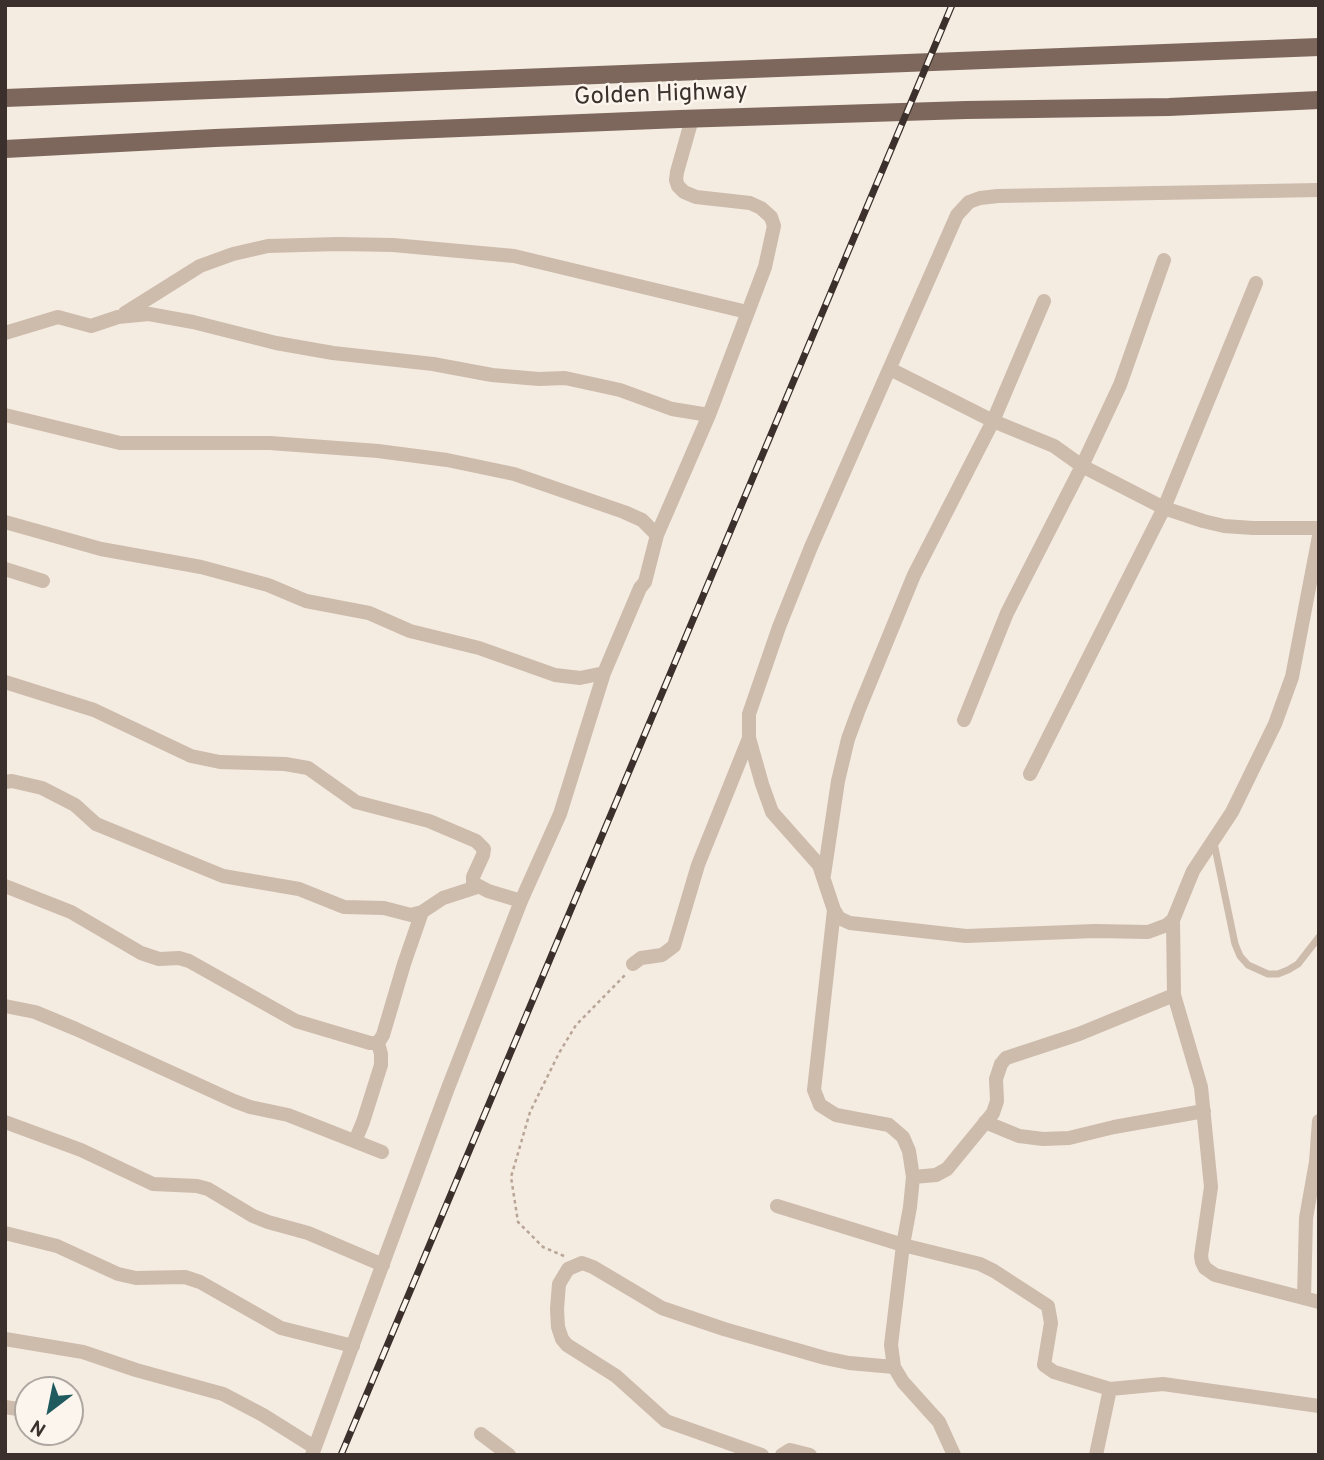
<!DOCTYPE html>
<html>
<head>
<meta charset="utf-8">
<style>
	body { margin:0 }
	#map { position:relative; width:1324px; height:1460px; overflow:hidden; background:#f4ebe1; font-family:Overpass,sans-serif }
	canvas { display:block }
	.frame { position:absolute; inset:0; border:7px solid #3b302b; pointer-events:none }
	.north { position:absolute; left:14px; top:1376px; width:70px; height:70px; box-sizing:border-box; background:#fbf5ee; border:2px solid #aea6a0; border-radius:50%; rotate:212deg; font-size:19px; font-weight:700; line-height:28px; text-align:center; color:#3b302b }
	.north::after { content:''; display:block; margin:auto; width:24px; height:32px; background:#1f5a5e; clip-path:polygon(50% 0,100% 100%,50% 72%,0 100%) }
</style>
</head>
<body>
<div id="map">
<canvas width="1324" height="1460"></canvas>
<div class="frame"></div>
<div class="north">N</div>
</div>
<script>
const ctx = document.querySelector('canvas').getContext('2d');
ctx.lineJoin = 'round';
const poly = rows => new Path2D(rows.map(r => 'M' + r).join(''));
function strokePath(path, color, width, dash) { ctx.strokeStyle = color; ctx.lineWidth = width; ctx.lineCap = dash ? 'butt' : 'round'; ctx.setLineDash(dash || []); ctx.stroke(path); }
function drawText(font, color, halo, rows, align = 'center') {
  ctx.font = font + ' Overpass,sans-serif'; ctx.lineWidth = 5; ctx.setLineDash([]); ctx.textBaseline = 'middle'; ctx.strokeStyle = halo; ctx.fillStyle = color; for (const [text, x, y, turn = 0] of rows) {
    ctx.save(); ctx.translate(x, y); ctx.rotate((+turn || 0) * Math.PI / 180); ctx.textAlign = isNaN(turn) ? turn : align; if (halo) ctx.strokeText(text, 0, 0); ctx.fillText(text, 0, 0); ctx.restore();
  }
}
strokePath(poly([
	[564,1256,543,1247,518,1222,511,1177,530,1112,559,1053,576,1025,625,975]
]), '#b9a596', 2.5, [3.5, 3.5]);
strokePath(poly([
	[1214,843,1235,944,1240,956,1248,965,1268,974,1278,974,1288,970,1298,964,1319,937]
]), '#cdbbac', 7);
strokePath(poly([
	[1319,190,998,196,980,198,969,202,957,215,811,547,779,627,749,714,749,738,762,784,772,812,819,865,834,910,839,918,850,923,966,936,1095,931,1148,932,1167,925,1173,920,1193,871,1232,812,1275,724,1292,677,1319,536],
	[1164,260,1120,385,1082,466,1164,508,1203,521,1224,526,1253,528,1319,528],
	[125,313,200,266,233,254,268,246,338,244,393,245,514,256,747,312],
	[5,333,58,317,91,326,118,317,149,314,193,322,276,343,333,353,433,364,492,375,539,379,565,378,620,390,672,409,709,415,765,267,774,226,771,217,761,208,750,203,696,197,684,192,678,186,676,180,677,172,692,119],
	[890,369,993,421,1054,446,1082,466,1007,613,964,720],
	[5,415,120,443,270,443,378,451,447,460,514,474,624,512,642,520,657,535,645,582,640,588,604,673,560,814,521,901,448,1088,312,1455],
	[5,522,101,549,201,567,268,585,306,601,369,613,410,631,479,648,555,675,580,678,604,673],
	[657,535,709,415],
	[5,569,43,581],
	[5,682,94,710,191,756,220,762,285,764,308,768,356,802,429,821,476,841,484,849,483,855,473,877,473,883,488,891,521,901],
	[1030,774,1164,508,1256,283],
	[5,782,12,781,42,788,75,805,96,824,223,876,299,889,344,907,384,908,411,915,422,912,443,898,477,887],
	[824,875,838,781,848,739,859,709,914,575,993,421,1044,301],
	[5,886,71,912,141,953,159,959,179,958,189,961,296,1021,370,1043,378,1043,383,1035,404,964,422,912],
	[834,910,814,1090,820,1105,836,1115,889,1125,903,1137,909,1151,913,1177,910,1207,903,1245,891,1345,894,1367,903,1382,939,1422,954,1455],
	[1173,920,1174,995,1201,1087,1211,1187,1201,1256,1202,1262,1205,1268,1215,1275,1319,1302],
	[633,964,641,958,662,955,674,946,698,865,749,738],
	[5,1006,35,1012,76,1029,234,1101,250,1107,288,1115,382,1152],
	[5,1122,81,1150,153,1184,197,1186,208,1189,253,1216,268,1222,308,1233,383,1265],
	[985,1122,1019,1136,1043,1139,1069,1138,1114,1127,1204,1111],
	[355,1141,363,1122,381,1065,381,1054,378,1043],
	[913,1177,936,1175,947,1169,993,1113,997,1101,996,1079,1001,1064,1006,1058,1079,1034,1174,995],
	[777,1206,903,1245,980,1264,994,1271,1048,1306,1051,1323,1044,1365,1054,1372,1110,1389,1163,1384,1319,1406],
	[5,1233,57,1246,118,1274,136,1278,185,1277,200,1282,281,1328,353,1346],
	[1304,1298,1306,1218,1316,1162,1319,1121],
	[5,1339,83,1352,136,1370,223,1394,263,1415,314,1447],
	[5,1407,24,1410],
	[481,1434,509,1455],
	[762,1455,666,1421,616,1376,567,1345,562,1339,558,1327,557,1309,559,1284,568,1269,582,1263,593,1267,662,1308,724,1329,825,1358,849,1363,894,1367],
	[782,1455,790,1450,810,1455],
	[1096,1455,1110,1389]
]), '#cdbbac', 14);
strokePath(poly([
	[5,98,1319,47],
	[5,149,215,138,680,119,966,110,1169,107,1319,100]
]), '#7d675c', 18);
const rail = poly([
	[341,1455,952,5]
]);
strokePath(rail, '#3b302b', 7);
strokePath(rail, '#fbf5ee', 4.5, [13]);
drawText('24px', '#3b302b', '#fbf5ee', [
	["Golden Highway",661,96,-2]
]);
</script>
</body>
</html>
